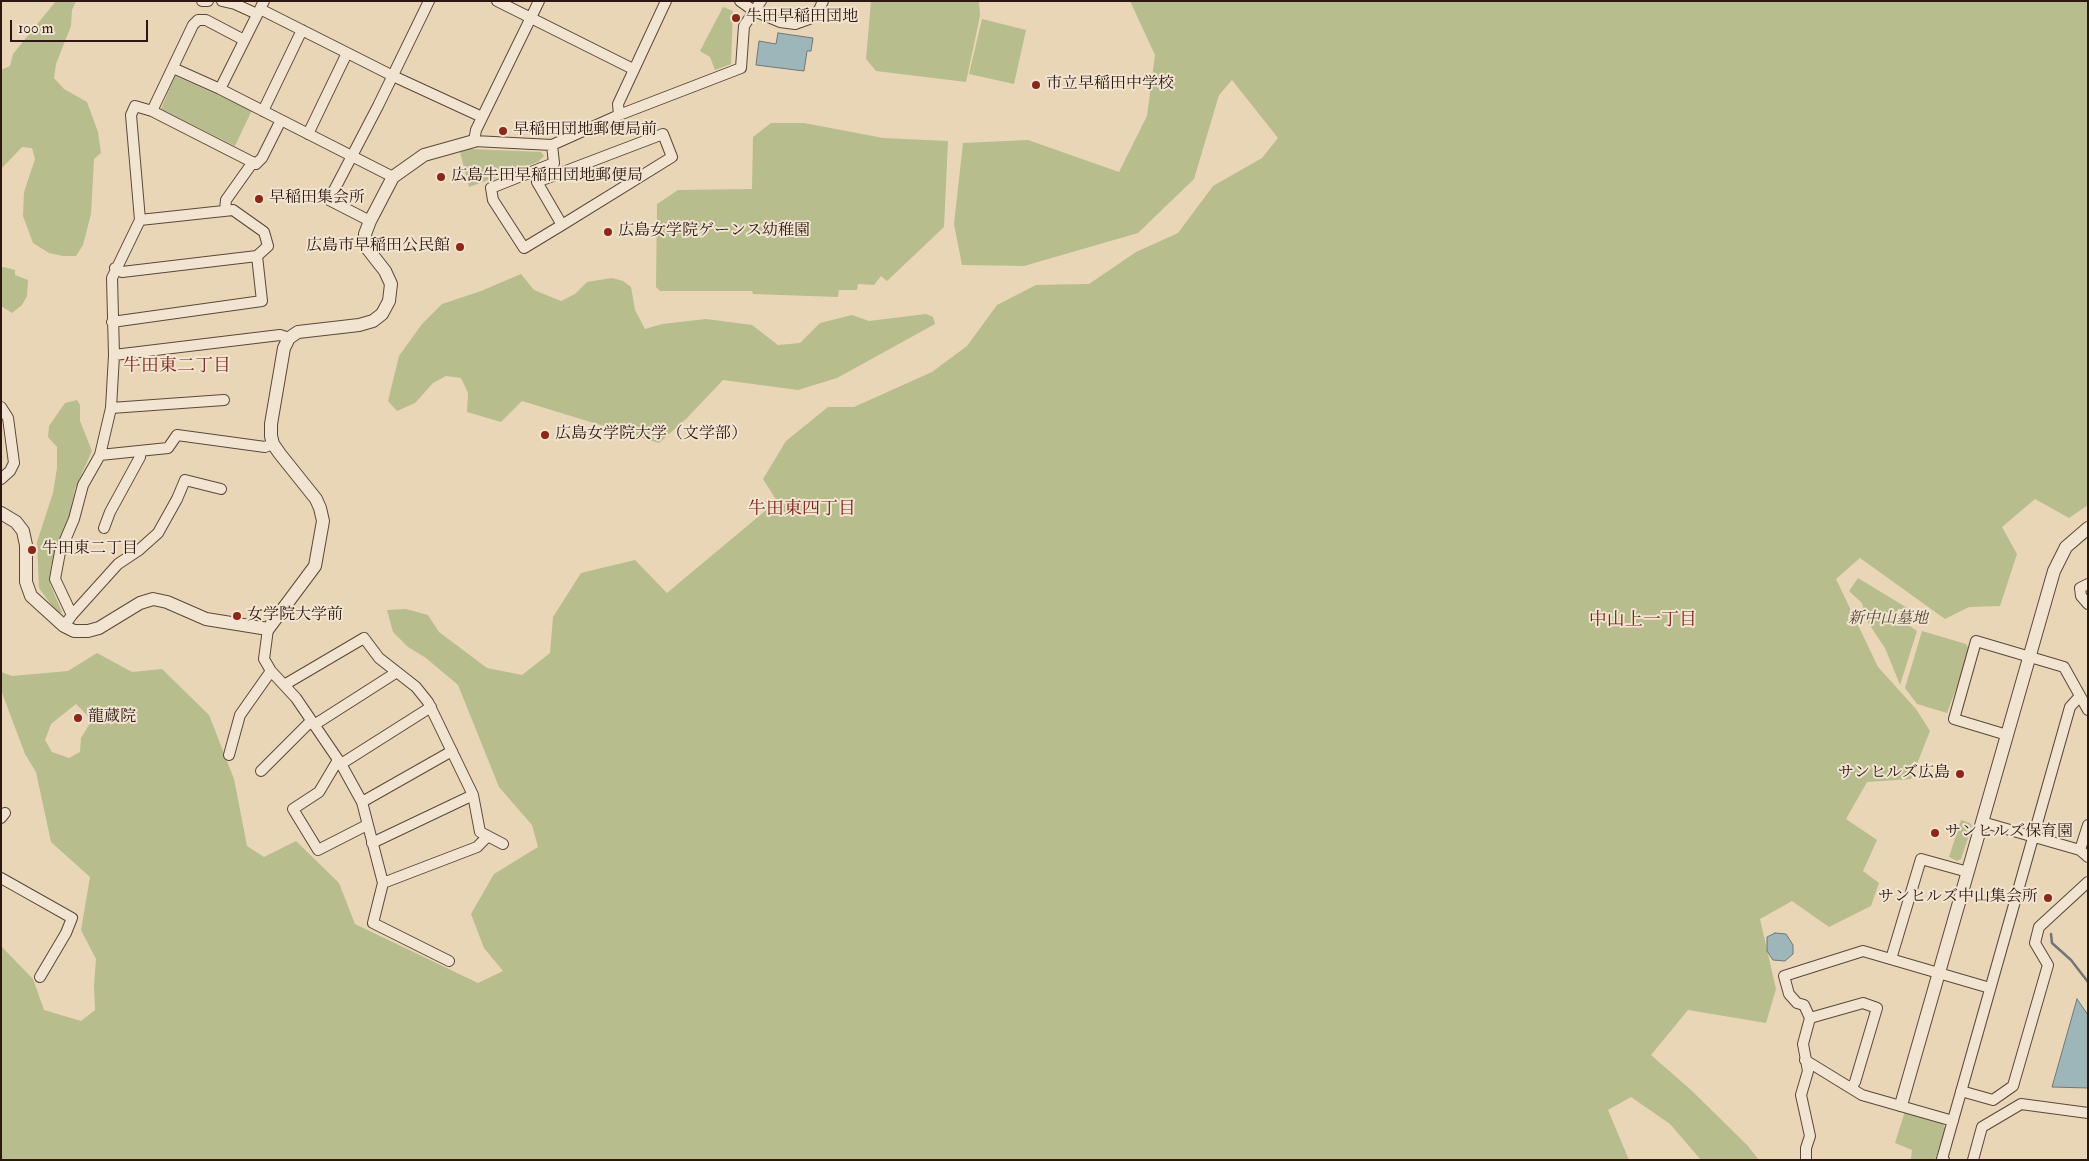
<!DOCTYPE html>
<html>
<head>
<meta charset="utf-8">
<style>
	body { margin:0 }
	#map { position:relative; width:2089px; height:1161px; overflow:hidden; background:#e9d6b6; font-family:"IM FELL Double Pica",serif }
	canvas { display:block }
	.frame { position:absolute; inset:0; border:2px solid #2c1810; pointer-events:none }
	.scale { position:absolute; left:10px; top:20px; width:138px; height:22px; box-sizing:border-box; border:2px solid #2c1810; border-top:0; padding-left:6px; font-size:15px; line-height:18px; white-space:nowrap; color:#2c1810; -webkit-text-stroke:4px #f1e4d0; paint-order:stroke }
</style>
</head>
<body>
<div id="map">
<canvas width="2089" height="1161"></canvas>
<div class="frame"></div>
<div class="scale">100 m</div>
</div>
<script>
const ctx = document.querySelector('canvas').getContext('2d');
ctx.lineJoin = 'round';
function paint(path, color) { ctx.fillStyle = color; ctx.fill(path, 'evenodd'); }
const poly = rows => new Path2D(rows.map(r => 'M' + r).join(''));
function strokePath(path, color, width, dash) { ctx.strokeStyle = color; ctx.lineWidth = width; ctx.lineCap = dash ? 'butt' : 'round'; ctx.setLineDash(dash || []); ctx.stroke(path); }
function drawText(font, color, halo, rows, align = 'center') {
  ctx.font = font + ' "IM FELL Double Pica","Noto Serif JP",serif'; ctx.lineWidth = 4; ctx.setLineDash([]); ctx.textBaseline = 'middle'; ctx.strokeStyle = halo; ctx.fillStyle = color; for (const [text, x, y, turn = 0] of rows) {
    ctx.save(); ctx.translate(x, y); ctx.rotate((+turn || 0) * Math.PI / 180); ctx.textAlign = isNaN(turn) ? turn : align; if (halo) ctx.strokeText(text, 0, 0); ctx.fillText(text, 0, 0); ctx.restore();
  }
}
paint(poly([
	[56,1,76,1,72,10,71,26,56,64,54,78,64,89,87,102,98,132,101,153,94,159,91,214,83,245,76,256,63,256,49,253,33,243,23,216,24,192,35,159,32,148,22,147,1,169,1,70,10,66,13,54],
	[871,1,979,1,980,16,966,82,876,71,866,59],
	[1130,1,2088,1,2088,505,2069,518,2035,499,2002,527,2017,554,2000,606,1969,607,1945,619,1860,558,1836,579,1878,667,1916,709,1930,731,1911,779,1867,782,1846,819,1877,840,1863,871,1879,883,1871,906,1829,927,1792,901,1760,919,1776,989,1766,1023,1688,1010,1651,1055,1691,1090,1747,1145,1759,1160,1701,1160,1670,1124,1631,1097,1608,1110,1629,1160,1,1160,1,946,33,979,44,1010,81,1021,95,1010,94,985,96,959,81,930,90,877,51,842,36,772,25,754,1,690,1,672,12,676,68,671,97,653,132,672,162,669,209,715,234,779,247,846,264,857,296,841,339,883,355,924,478,983,503,971,484,948,471,914,494,874,538,847,532,825,499,787,458,685,426,658,408,647,393,632,387,610,406,609,428,615,439,632,487,668,522,675,550,653,553,617,581,573,635,560,667,593,777,501,763,479,786,441,828,407,854,407,932,372,967,346,997,305,1036,285,1089,284,1136,252,1178,233,1213,186,1262,158,1278,138,1232,80,1219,95,1194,179,1138,233,1024,266,962,265,954,224,963,143,1028,140,1119,172,1147,116,1155,55],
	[76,704,92,720,81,738,80,752,69,758,52,752,45,740,51,724],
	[723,7,733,11,731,64,715,70,710,57,700,51],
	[982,19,1026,30,1014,84,969,74],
	[175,76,252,110,235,146,161,109],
	[771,123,804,123,883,138,948,141,944,227,887,281,881,276,874,285,858,284,857,290,839,290,838,297,753,294,752,291,660,291,656,287,657,204,678,190,752,189,753,137],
	[470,149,541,152,544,156,538,162,469,187,460,152],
	[4,267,15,270,15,275,28,280,27,296,22,305,12,313,1,306,1,268],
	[521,274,534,290,561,301,575,294,587,282,612,278,623,281,631,287,635,310,645,329,662,324,706,319,752,325,778,345,800,343,820,323,852,315,869,321,926,314,933,317,935,324,837,378,798,390,723,380,686,419,659,443,522,401,501,422,467,412,468,393,461,378,446,376,433,383,415,403,397,411,388,401,399,356,422,324,442,304,481,291],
	[77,400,80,405,80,421,92,451,75,489,69,520,51,566,50,584,62,612,58,614,39,588,37,542,53,493,57,468,57,447,48,437,49,426,65,403],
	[1858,578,1909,609,1906,615,1907,624,1917,631,1900,685,1885,648,1867,621,1862,603,1849,591],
	[1922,631,1966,644,1970,651,1947,713,1917,704,1905,688],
	[1961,820,1970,823,1972,826,1961,859,1957,861,1949,857],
	[1905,1111,1942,1122,1945,1128,1935,1160,1913,1160,1911,1159,1912,1150,1895,1143]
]), '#b7bd8d');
const water = poly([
	[778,33,813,38,811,51,807,51,804,71,756,65,759,41,776,44,778,33],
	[1775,933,1786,934,1793,945,1793,954,1785,961,1773,960,1767,951,1767,937,1775,933],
	[2077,999,2088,1015,2088,1088,2052,1087,2077,999]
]);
paint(water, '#9db6ba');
strokePath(water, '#707776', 1);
strokePath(poly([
	[2051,934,2052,943,2071,960,2088,982]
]), '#707776', 2.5);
const minor = poly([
	[202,1,208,1],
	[222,1,235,4],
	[236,1,235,4,257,14],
	[497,1,633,69],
	[539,1,476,130,474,141,552,145,619,115,741,68,744,26,761,1],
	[740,1,754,11,780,22,795,24,809,19,819,10,823,1],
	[260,9,393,76,482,117],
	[173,68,220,89,393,177],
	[220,89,264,1],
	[152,111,193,25,198,20,206,20,244,40],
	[263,111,302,30],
	[619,115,618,104,666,1],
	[308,134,347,53],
	[552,145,554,163,491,188,493,200,524,248,562,225,672,157,663,134,537,182,562,225],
	[225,210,226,200,253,162],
	[370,221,329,200,378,106,429,1],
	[115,268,122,272,257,256,268,246,264,232,233,210,140,220],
	[112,322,262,301,257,256],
	[114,355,280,335,289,338],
	[1,407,8,418,14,463,10,471,1,479],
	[111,408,224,400],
	[100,455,168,448,177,435,265,447,273,444],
	[104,528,110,512,140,457,140,452],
	[2088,584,2080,588,2081,596,2088,604],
	[72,615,118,564,139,550,158,533,177,499,185,480,221,489],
	[64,626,72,615,55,579,60,552,74,519,83,485,100,455,111,408,114,355,112,278,140,220,131,115,135,106,152,111,256,164,262,158,281,120],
	[268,629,264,659,271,671,296,698,341,764,362,802,383,883,373,923,449,961],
	[284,685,364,638,379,658,416,687,428,702,473,795,480,832,503,844],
	[314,725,397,672],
	[2007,735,1954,719,1976,641,2064,667,2088,710],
	[229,755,240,715,271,671],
	[338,760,319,792,293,809,318,850,367,825],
	[341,764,431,707],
	[261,771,311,721],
	[362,802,452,751],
	[1,818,5,813],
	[1982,822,2080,850,2088,857],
	[372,843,473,795],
	[2080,850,2088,825],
	[1,878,72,918,66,933,40,977],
	[383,883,477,847,488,836],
	[1891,959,1921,859,1968,872],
	[1810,1018,1863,1003,1877,1008,1855,1082,1851,1088],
	[1805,1060,1862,1095,1953,1121],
	[1961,1091,1993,1100,2013,1086,2048,965,2035,943,2039,927,2088,882],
	[1806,1160,1806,1148,1810,1136,1801,1095,1808,1071,1803,1044,1810,1018,1804,1005,1797,1003,1789,994,1784,976,1863,951,1990,988],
	[1944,1160,1942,1159,2070,707,2080,696],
	[1973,1160,1982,1127,2021,1104,2088,1113]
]);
const tertiary = poly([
	[1,513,16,522,23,531,26,545,26,582,31,596,64,626,74,631,88,631,99,628,140,603,153,599,167,602,206,619,268,629,315,566,323,521,320,508,316,499,280,454,273,444,271,436,271,424,284,348,289,338,298,332,359,325,373,321,382,314,389,301,391,284,385,271,367,248,365,234,370,221,393,177,424,155,474,141],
	[1901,1105,2054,571,2066,547,2088,528]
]);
strokePath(minor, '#5b483a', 12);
strokePath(tertiary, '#5b483a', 14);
strokePath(minor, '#f1e4d0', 10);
strokePath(tertiary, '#f1e4d0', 12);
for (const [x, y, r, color] of [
	[736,18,5,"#8f2418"],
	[1036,85,5,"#8f2418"],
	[503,131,5,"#8f2418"],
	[441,177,5,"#8f2418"],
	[259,199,5,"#8f2418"],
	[608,232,5,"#8f2418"],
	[460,247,5,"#8f2418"],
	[545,435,5,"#8f2418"],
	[32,550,5,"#8f2418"],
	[237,616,5,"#8f2418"],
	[78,718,5,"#8f2418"],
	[1960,774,5,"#8f2418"],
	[1935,833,5,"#8f2418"],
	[2048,898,5,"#8f2418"]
]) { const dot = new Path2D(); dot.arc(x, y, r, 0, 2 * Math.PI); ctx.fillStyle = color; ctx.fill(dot); strokePath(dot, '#f1e4d0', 2); }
drawText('16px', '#2c1810', '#f1e4d0', [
	["牛田早稲田団地",746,18],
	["市立早稲田中学校",1046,85],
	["早稲田団地郵便局前",513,131],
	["広島牛田早稲田団地郵便局",451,177],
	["早稲田集会所",269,199],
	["広島女学院ゲーンス幼稚園",618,232],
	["広島市早稲田公民館",450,247,"right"],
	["広島女学院大学（文学部）",555,435],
	["牛田東二丁目",42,550],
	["女学院大学前",247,616],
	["龍蔵院",88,718],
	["サンヒルズ広島",1950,774,"right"],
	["サンヒルズ保育園",1945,833],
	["サンヒルズ中山集会所",2038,898,"right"]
], 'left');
drawText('italic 16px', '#564a36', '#f1e4d0', [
	["新中山墓地",1888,620]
]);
drawText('18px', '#7a1f14', '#f1e4d0', [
	["牛田東二丁目",177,367],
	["牛田東四丁目",802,510],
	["中山上一丁目",1643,621]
]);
</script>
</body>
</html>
